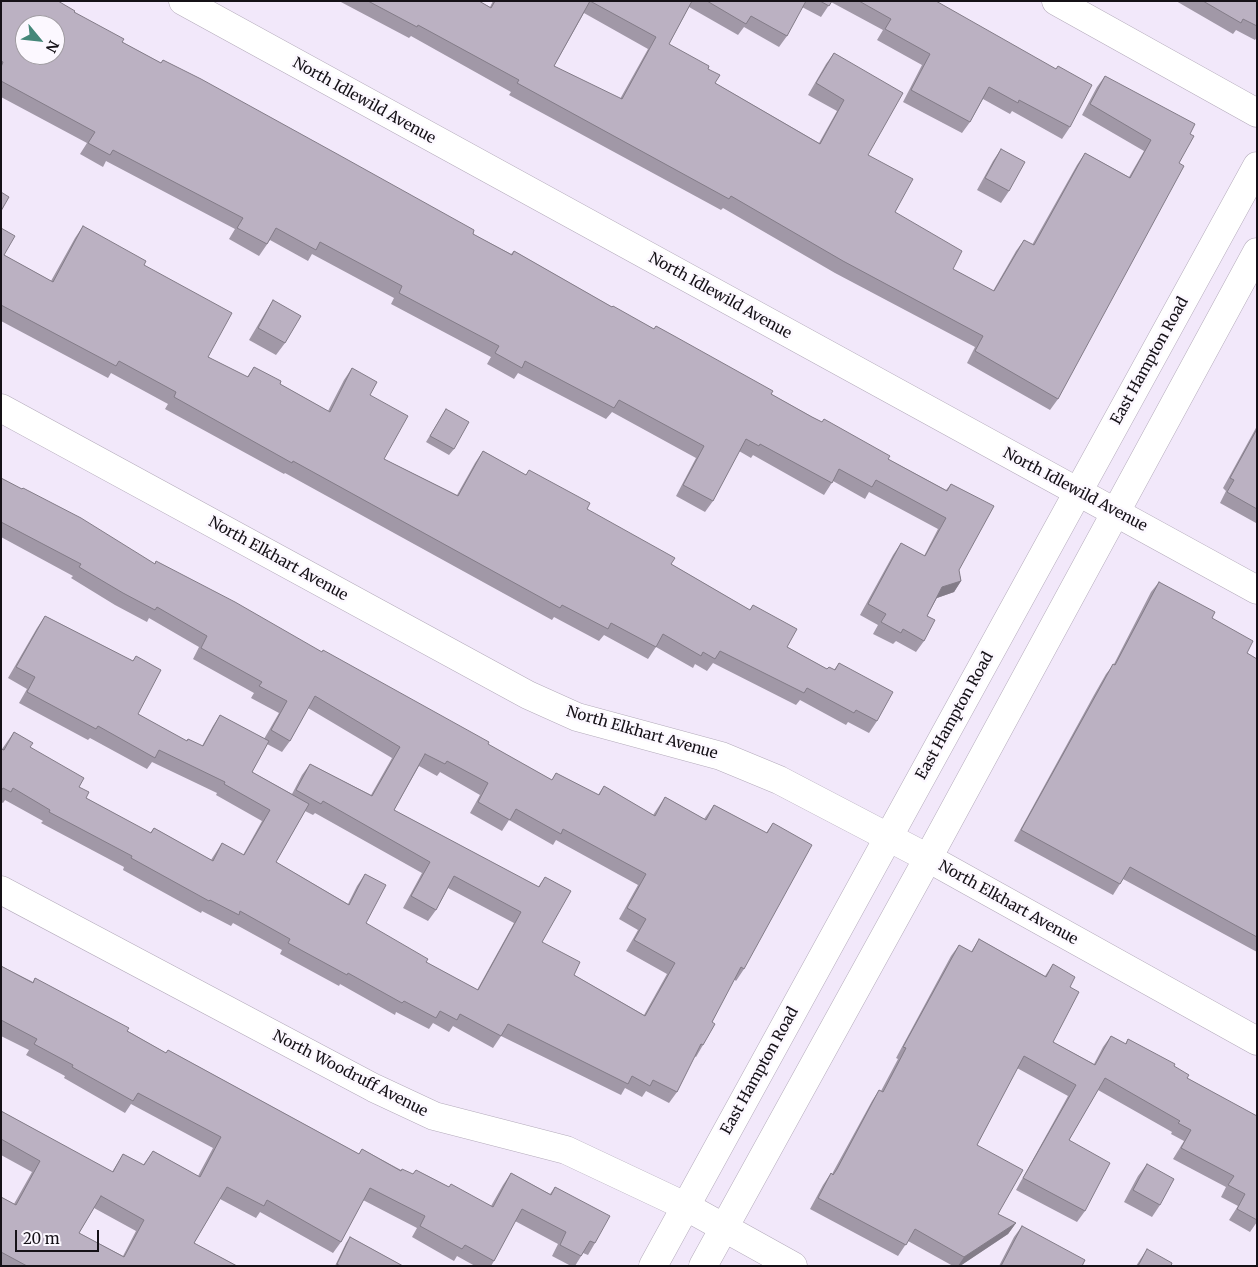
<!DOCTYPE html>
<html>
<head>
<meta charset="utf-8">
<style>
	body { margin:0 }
	#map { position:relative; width:1258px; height:1267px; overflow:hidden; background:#f2e8fa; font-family:Merriweather,serif }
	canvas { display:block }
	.frame { position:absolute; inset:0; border:2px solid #151117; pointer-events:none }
	.north { position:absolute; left:15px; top:15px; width:50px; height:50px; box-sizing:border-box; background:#fcf8ff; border:1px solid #a09ca2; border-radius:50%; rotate:118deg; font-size:14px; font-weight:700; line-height:20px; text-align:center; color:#151117 }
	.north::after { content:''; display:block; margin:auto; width:18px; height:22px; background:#448779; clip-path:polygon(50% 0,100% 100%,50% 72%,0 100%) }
	.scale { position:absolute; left:15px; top:1230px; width:84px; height:22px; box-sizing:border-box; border:2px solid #151117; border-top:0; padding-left:6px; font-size:15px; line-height:18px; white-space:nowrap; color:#151117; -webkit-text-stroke:4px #fcf8ff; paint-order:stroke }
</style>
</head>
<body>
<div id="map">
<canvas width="1258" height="1267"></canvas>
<div class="frame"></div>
<div class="north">N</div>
<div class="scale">20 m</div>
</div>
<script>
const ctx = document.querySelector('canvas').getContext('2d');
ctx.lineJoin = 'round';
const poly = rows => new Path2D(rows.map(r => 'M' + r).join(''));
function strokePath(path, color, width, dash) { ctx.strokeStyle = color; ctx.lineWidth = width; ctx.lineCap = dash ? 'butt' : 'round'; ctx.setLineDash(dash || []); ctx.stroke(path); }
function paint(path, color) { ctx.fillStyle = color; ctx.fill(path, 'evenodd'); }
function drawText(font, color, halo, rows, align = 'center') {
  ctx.font = font + ' Merriweather,serif'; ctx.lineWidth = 5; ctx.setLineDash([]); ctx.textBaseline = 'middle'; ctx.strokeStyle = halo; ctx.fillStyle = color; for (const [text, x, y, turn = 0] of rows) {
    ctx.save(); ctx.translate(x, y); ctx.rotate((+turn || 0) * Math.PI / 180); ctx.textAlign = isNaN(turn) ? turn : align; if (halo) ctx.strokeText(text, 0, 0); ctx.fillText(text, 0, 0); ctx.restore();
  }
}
const street = poly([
	[183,1,1257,590],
	[1056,1,1257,113],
	[1,408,528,695,577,717,721,756,779,780,928,858,1257,1041],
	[1,890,374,1088,434,1116,566,1150,685,1206,793,1266]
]);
const secondary = poly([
	[653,1266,1257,166],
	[703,1266,928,858,1257,252]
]);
strokePath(street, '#b3aaba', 29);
strokePath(secondary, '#b3aaba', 29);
strokePath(street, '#fff', 28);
strokePath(secondary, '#fff', 28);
paint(poly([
	[1,1,74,12,122,42,161,63,163,60,473,234,511,254,514,251,612,307,654,329,656,326,771,394,888,459,946,490,951,484,959,570,961,581,954,592,937,598,927,616,924,641,916,652,896,641,893,644,873,634,878,625,860,615,893,555,901,543,924,556,938,529,869,492,865,499,833,481,824,495,753,455,751,458,739,451,713,501,705,512,676,496,696,458,612,412,606,419,518,373,514,379,487,364,491,357,391,304,394,298,312,254,308,261,270,240,259,256,229,239,235,229,106,161,103,167,80,154,87,143,1,97],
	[339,1,479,1,490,7,493,1,936,1,1070,127,1062,139,1012,111,1010,114,983,99,970,122,962,133,903,102,922,65,877,40,883,30,831,2,821,17,802,7,787,36,779,47,744,27,738,35,689,7,669,44,708,69,715,83,819,143,837,111,808,95,826,64,834,53,868,155,895,212,953,269,993,291,1016,251,1024,240,1032,245,1077,165,1085,153,1129,177,1144,151,1082,115,1097,87,1105,76,1190,134,1179,163,1058,399,1050,410,967,363,975,347,835,273,723,208,721,210,509,95,511,92,411,36,409,38],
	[584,13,648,49,620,99,554,66],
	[1176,1,1257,1,1257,37,1255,40,1236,30,1233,34],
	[1001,149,1009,191,1001,203,977,190,993,161],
	[83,226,144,265,208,357,247,377,254,367,280,384,328,411,344,380,352,368,370,395,384,459,457,495,475,463,483,451,526,475,529,470,587,509,671,564,750,610,753,605,787,647,827,669,834,670,839,663,877,721,869,733,848,722,846,725,800,700,796,705,713,663,707,671,695,664,693,668,656,647,648,659,604,635,599,641,554,617,552,620,285,473,284,474,165,409,168,404,111,373,108,378,1,321,1,228,4,255,51,281,75,238],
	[273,300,285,343,276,355,249,340,265,313],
	[446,409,454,449,449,455,426,442],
	[1257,426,1257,521,1256,523,1220,503,1226,491,1223,488],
	[1,478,155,564,321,652,552,780,556,773,598,795,604,786,653,815,665,797,704,819,714,805,766,833,773,823,744,969,736,981,734,979,712,1022,703,1045,696,1057,694,1056,677,1092,669,1103,646,1091,642,1097,625,1088,621,1095,501,1036,493,1048,453,1026,449,1032,433,1023,429,1029,396,1012,395,1015,340,984,339,986,280,954,282,950,233,923,231,926,202,911,201,913,123,870,124,867,41,823,43,821,5,800,3,803,1,802,1,749,2,749,14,732,30,747,79,787,86,798,150,833,154,828,211,860,222,843,243,855,262,821,216,795,217,793,152,762,147,769,90,738,88,740,19,703,27,689,8,678,37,628,45,616,133,661,136,656,138,714,186,741,188,739,202,746,213,726,220,715,264,739,279,713,251,698,254,693,193,659,199,647,149,618,147,622,115,605,71,578,73,576,1,537],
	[308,708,392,758,371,795,310,764,302,775,292,794,252,772,267,744,282,752,290,741],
	[419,766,437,776,440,772,480,795,470,813,502,831,509,820,553,845,556,840,638,885,619,919,638,930,626,951,667,974,644,1015,574,975,542,942,545,877,538,887,394,810],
	[305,811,313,815,315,813,422,873,403,908,428,921,436,910,448,888,514,923,477,990,426,962,366,923,365,874,357,886,348,904,276,862],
	[1159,582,1212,618,1247,653,1257,659,1257,952,1123,879,1113,895,1014,841,1094,695,1106,674,1114,664,1151,592],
	[979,939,1045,976,1053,964,1070,987,1053,1042,1094,1064,1103,1047,1111,1036,1125,1044,1128,1039,1174,1066,1187,1078,1242,1109,1256,1116,1257,1116,1257,1222,1250,1232,1229,1220,1238,1206,1221,1197,1226,1187,1173,1159,1184,1141,1171,1134,1172,1132,1098,1090,1069,1140,1085,1211,1077,1222,1016,1190,1068,1096,1017,1068,977,1145,998,1214,1016,1223,1008,1234,960,1266,953,1266,908,1241,898,1256,810,1209,823,1185,831,1173,832,1174,872,1101,879,1090,881,1091,898,1059,896,1058,951,956,959,945,971,952],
	[1,966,33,982,35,978,166,1053,168,1050,359,1154,362,1149,401,1170,413,1174,416,1170,449,1187,491,1206,503,1185,511,1173,550,1194,555,1187,595,1243,588,1255,583,1253,575,1266,571,1266,552,1256,558,1244,515,1221,494,1261,491,1266,475,1266,457,1256,454,1261,412,1237,417,1228,363,1200,341,1242,333,1253,260,1212,256,1218,220,1199,194,1243,237,1266,1,1266,1,1197,14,1204,32,1172,1,1155,1,1111,112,1172,123,1154,143,1165,153,1151,198,1176,213,1148,131,1104,125,1113,64,1078,65,1076,26,1055,29,1050,1,1036],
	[94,1208,136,1231,123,1256,79,1233],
	[1147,1164,1160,1205,1152,1217,1124,1202,1138,1176],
	[1022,1226,1082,1266,999,1266,1014,1237],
	[350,1237,403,1266,335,1266,346,1243],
	[1147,1249,1171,1266,1136,1266]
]), '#a198a7');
paint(poly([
	[961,581,954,592,934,599,942,587],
	[1016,1223,1008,1234,960,1266,958,1266,964,1257]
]), '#837c88');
const building = poly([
	[1,1,58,1,75,11,74,12,124,39,122,42,161,63,163,60,201,79,339,155,474,230,473,234,512,255,514,251,612,307,613,306,654,329,656,326,676,337,773,391,771,394,812,417,822,422,824,419,890,456,888,459,947,491,951,484,994,506,959,570,961,581,942,587,927,616,935,620,924,641,903,629,901,633,881,622,886,614,868,604,901,543,925,556,946,518,876,480,872,487,839,469,832,483,760,444,759,446,746,439,713,501,683,485,704,446,619,400,614,408,525,361,522,368,495,353,499,346,399,293,402,286,320,242,316,250,276,228,267,244,237,228,243,218,113,150,110,155,88,143,95,132,1,81,1,67,3,62,1,61,1,1],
	[25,25,55,25,55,55,25,55,25,25],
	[368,1,479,1,491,8,495,1,692,1,669,44,709,66,708,69,720,75,715,83,820,144,844,100,816,83,834,53,903,93,868,155,913,179,895,212,962,251,953,269,994,291,1024,240,1034,245,1085,153,1130,178,1151,140,1090,104,1105,76,1195,124,1190,134,1194,136,1179,163,1184,166,1058,399,975,351,983,336,843,261,731,196,729,199,517,83,519,80,418,25,417,27,368,1],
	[590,1,656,37,622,99,554,66,590,1],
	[707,1,806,1,787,36,751,16,746,24,707,1],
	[820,1,832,1,829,6,820,1],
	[859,1,936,1,1056,69,1058,66,1092,85,1070,127,1019,100,1018,103,989,87,970,122,911,90,930,54,885,29,891,19,859,1],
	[1203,1,1257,1,1257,26,1243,19,1241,23,1203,1],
	[1001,149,1025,162,1009,191,985,178,1001,149],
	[1,192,9,197,1,211,1,192],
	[83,226,146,261,144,265,232,313,208,357,248,377,254,367,281,381,280,384,330,412,352,368,377,382,370,395,408,416,384,459,458,496,483,451,526,475,529,470,590,503,587,509,675,558,671,564,750,610,753,605,797,629,787,647,827,669,829,667,835,670,839,663,893,692,877,721,856,710,854,713,807,688,804,693,720,651,715,659,703,652,701,656,663,634,656,647,611,623,608,629,562,605,560,608,293,461,292,463,174,397,176,392,119,361,116,366,1,305,1,228,15,236,4,255,53,282,83,226],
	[273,300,301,316,285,343,258,328,273,300],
	[446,409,469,422,454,449,430,436,446,409],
	[1257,429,1257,509,1227,492,1234,480,1230,478,1257,429],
	[1,478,22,489,23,488,81,518,155,564,156,561,235,602,322,652,323,650,489,742,488,744,552,780,556,773,599,795,604,786,655,816,665,797,706,820,714,805,767,833,773,823,812,845,744,969,741,967,712,1022,715,1024,703,1045,701,1044,677,1092,653,1080,650,1086,632,1076,628,1084,508,1024,501,1036,460,1014,457,1020,440,1011,436,1018,404,1001,402,1003,348,973,347,975,288,943,290,939,240,911,239,915,210,900,209,901,131,858,132,856,49,812,50,810,13,788,11,792,3,788,1,791,1,749,4,750,14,732,33,743,30,747,84,778,79,787,89,792,86,798,151,833,154,828,213,861,222,843,244,855,270,810,224,784,225,782,159,750,155,758,98,726,96,729,27,692,35,677,16,667,45,616,133,661,136,656,161,670,138,714,187,741,188,739,203,746,220,715,269,741,252,772,309,804,276,862,349,905,365,874,386,885,366,923,428,959,426,962,478,990,521,912,454,876,436,910,411,896,430,862,323,801,321,804,296,790,310,764,372,796,400,747,315,696,290,741,271,730,287,701,259,686,262,682,201,648,207,636,157,607,155,610,123,593,79,567,81,564,1,522,1,478],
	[425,754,445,764,447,761,488,783,478,802,510,820,516,809,561,834,563,829,646,874,627,908,646,919,634,940,675,963,645,1016,574,975,580,962,542,942,571,891,545,877,539,887,394,810,425,754],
	[1159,582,1215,612,1212,618,1253,641,1247,653,1257,659,1257,937,1130,867,1120,884,1021,830,1102,684,1113,664,1115,665,1159,582],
	[979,939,1046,977,1053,964,1075,977,1070,987,1079,992,1053,1042,1095,1065,1111,1036,1126,1044,1128,1039,1175,1064,1174,1066,1189,1075,1187,1078,1257,1116,1257,1220,1237,1209,1245,1194,1228,1185,1234,1176,1181,1148,1191,1130,1178,1123,1180,1121,1105,1078,1069,1140,1110,1163,1085,1211,1023,1178,1076,1085,1024,1056,977,1145,1023,1170,998,1214,1016,1223,964,1257,915,1229,906,1245,818,1198,831,1173,833,1175,837,1169,879,1090,883,1092,906,1048,903,1047,959,945,972,952,979,939],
	[1,966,33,983,35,978,129,1028,127,1031,166,1053,168,1050,359,1154,362,1149,401,1171,402,1169,413,1174,416,1170,449,1187,451,1184,493,1207,511,1173,551,1195,555,1187,610,1216,595,1243,590,1241,581,1256,560,1245,566,1232,522,1209,494,1261,465,1245,462,1249,420,1226,425,1216,370,1188,341,1242,267,1200,264,1206,227,1187,194,1243,237,1266,27,1266,1,1252,1,1197,16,1205,40,1161,1,1139,1,1111,113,1172,123,1154,144,1165,153,1151,200,1177,221,1137,138,1093,133,1101,72,1067,73,1065,34,1044,37,1039,1,1020,1,966],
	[101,1196,144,1220,124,1257,79,1233,101,1196],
	[1147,1164,1174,1179,1160,1205,1133,1190,1147,1164],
	[1022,1226,1085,1260,1082,1266,1001,1266,1022,1226],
	[350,1237,403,1266,340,1266,337,1264,350,1237],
	[1147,1249,1172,1263,1171,1266,1138,1266,1147,1249]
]);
paint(building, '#bbb1c2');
strokePath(building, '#837c88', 1);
drawText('15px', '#151117', '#fcf8ff', [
	["North Idlewild Avenue",364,101,29],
	["North Idlewild Avenue",720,296,29],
	["East Hampton Road",1150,361,-61],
	["North Idlewild Avenue",1075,490,28],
	["North Elkhart Avenue",278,559,29],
	["East Hampton Road",955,716,-61],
	["North Elkhart Avenue",642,733,16],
	["North Elkhart Avenue",1008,903,29],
	["East Hampton Road",760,1071,-61],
	["North Woodruff Avenue",350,1074,27]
]);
</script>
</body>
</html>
